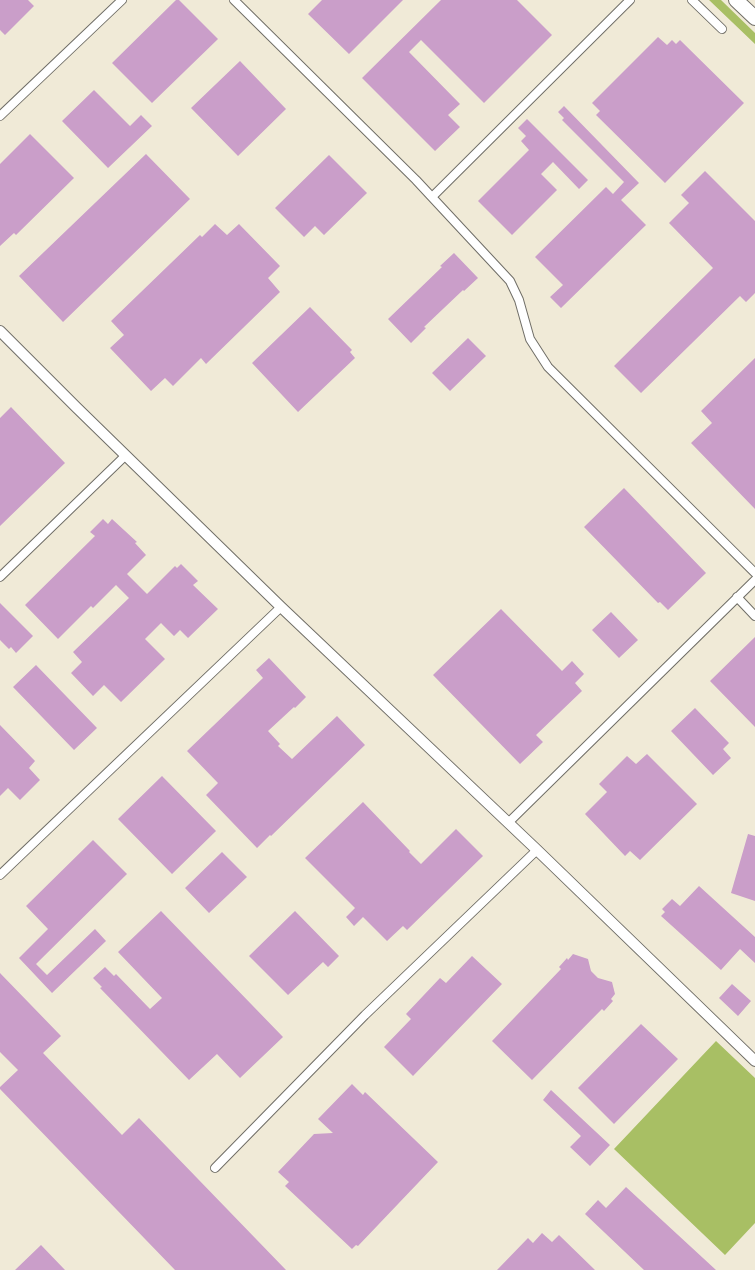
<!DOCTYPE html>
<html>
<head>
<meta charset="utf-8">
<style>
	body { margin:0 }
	canvas { display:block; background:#f0ead7 }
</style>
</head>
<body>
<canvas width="755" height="1270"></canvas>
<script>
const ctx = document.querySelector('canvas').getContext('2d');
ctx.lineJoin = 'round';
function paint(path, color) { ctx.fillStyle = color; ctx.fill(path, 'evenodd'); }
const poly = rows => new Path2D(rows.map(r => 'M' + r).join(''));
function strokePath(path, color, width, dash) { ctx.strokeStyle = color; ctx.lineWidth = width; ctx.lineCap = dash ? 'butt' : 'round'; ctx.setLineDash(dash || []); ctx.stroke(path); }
paint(poly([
	[709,0,721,0,755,33,755,44],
	[716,1041,755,1078,755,1223,725,1255,614,1149]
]), '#a8bf64');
paint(poly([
	[0,0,28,0,34,6,5,35,0,30],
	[176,0,179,0,218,39,152,103,112,63],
	[322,0,403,0,349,54,308,14],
	[441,0,517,0,552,35,484,103,421,40,409,52,460,104,448,115,460,127,435,151,362,78],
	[658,37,667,45,672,40,676,44,680,40,744,103,665,183,596,115,600,111,592,103],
	[240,61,286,109,238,156,191,108],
	[94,90,130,126,141,115,152,126,108,168,62,121],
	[564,106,639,183,621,200,646,225,561,308,550,297,563,285,535,257,606,187,613,194,624,182,562,120,564,118,558,112],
	[527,119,588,180,579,189,553,162,541,174,557,190,512,235,478,201,529,150,521,141,526,136,518,128],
	[30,134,74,178,16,235,14,233,0,246,0,164],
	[146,154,190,199,63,322,19,276],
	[329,155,367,193,324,235,315,226,304,237,275,208],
	[705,171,755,221,755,293,746,302,740,296,641,393,614,366,713,268,669,223,689,203,681,195],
	[215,224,227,235,239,224,280,266,268,278,280,292,206,364,201,358,173,386,165,378,151,391,110,348,124,335,111,321,200,235,202,237],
	[454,253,478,278,464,291,463,290,424,327,426,328,411,343,388,319,442,267,440,266],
	[310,307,352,350,350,352,355,358,298,412,252,363],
	[468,338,486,356,450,391,432,373],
	[755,358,755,509,691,443,712,423,701,411],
	[11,407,65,463,0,526,0,418],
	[624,488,706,573,668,610,660,602,658,603,584,527],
	[103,519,108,524,112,519,137,542,135,543,146,555,127,574,147,594,175,566,177,568,181,564,198,581,193,585,218,609,188,638,180,630,174,636,161,623,145,639,165,659,121,702,104,685,93,696,71,673,82,662,73,652,129,598,116,585,93,608,91,606,58,639,25,605,95,536,90,532],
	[0,603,33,636,16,653,11,647,9,649,0,640],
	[501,609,562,671,572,661,584,674,575,683,582,691,536,735,543,742,520,764,433,675],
	[611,612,638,640,619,658,592,630],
	[755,637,755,727,710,681],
	[269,658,306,697,295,708,294,707,268,731,280,744,278,746,292,759,337,716,365,745,271,836,270,835,257,848,206,795,218,783,187,751,263,678,256,670],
	[36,665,97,728,74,750,13,687],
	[695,708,729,743,723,749,731,758,713,775,671,731],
	[0,725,35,761,29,768,40,780,20,800,8,788,0,796],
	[647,754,697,804,640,860,630,851,625,856,585,814,607,792,599,784,627,756,636,764],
	[162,776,216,831,172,874,118,819],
	[363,802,410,851,409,852,421,864,456,829,483,856,407,930,403,926,387,941,363,917,354,926,346,917,355,908,305,858],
	[748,834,755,836,755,901,731,893],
	[93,840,127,874,36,964,47,975,95,929,106,941,52,993,19,958,48,929,26,906],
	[222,852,247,877,209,913,185,888],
	[699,886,755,937,755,963,740,949,721,970,661,916,665,912,662,909,672,899,680,906],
	[161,911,283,1037,240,1078,217,1054,189,1080,100,988,102,987,93,978,105,967,114,976,116,974,150,1009,162,998,118,952],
	[295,911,339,956,328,967,323,962,288,995,249,956],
	[573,954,588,959,591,971,598,978,612,982,615,994,611,999,613,1001,604,1011,602,1009,532,1080,492,1041,561,969,559,967,567,958,568,960],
	[472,956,502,984,413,1076,384,1047,411,1019,406,1014,440,978,446,983],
	[0,973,61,1036,43,1053,122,1135,139,1118,286,1270,175,1270,0,1089,0,1087,18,1070,0,1052],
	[732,984,751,1001,738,1016,719,998],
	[641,1024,678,1059,614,1124,578,1088],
	[352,1084,363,1095,365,1092,438,1162,358,1246,356,1245,352,1249,285,1186,289,1182,278,1172,314,1134,333,1133,318,1119],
	[551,1090,610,1145,590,1166,570,1147,581,1136,543,1100],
	[626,1187,716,1270,644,1270,585,1214,598,1200,606,1208],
	[542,1233,552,1242,559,1235,595,1270,497,1270,528,1238,533,1243],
	[41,1245,65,1270,15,1270]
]), '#ca9ec9');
const minor = poly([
	[234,0,416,180,510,281,519,300,530,339,548,367,755,573],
	[692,0,722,29],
	[0,116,122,0],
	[432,197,630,0],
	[0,577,125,456],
	[737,597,755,616],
	[508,823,755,580],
	[0,875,281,607],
	[215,1168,365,1015,537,850]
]);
const tertiary = poly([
	[0,331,76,407,281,607,537,850,755,1061]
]);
const trunk = poly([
	[736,0,755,18]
]);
strokePath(minor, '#706e67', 10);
strokePath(tertiary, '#706e67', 12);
strokePath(trunk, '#706e67', 16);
strokePath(minor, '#fff', 8);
strokePath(tertiary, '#fff', 10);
strokePath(trunk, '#fff', 14);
</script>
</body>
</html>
